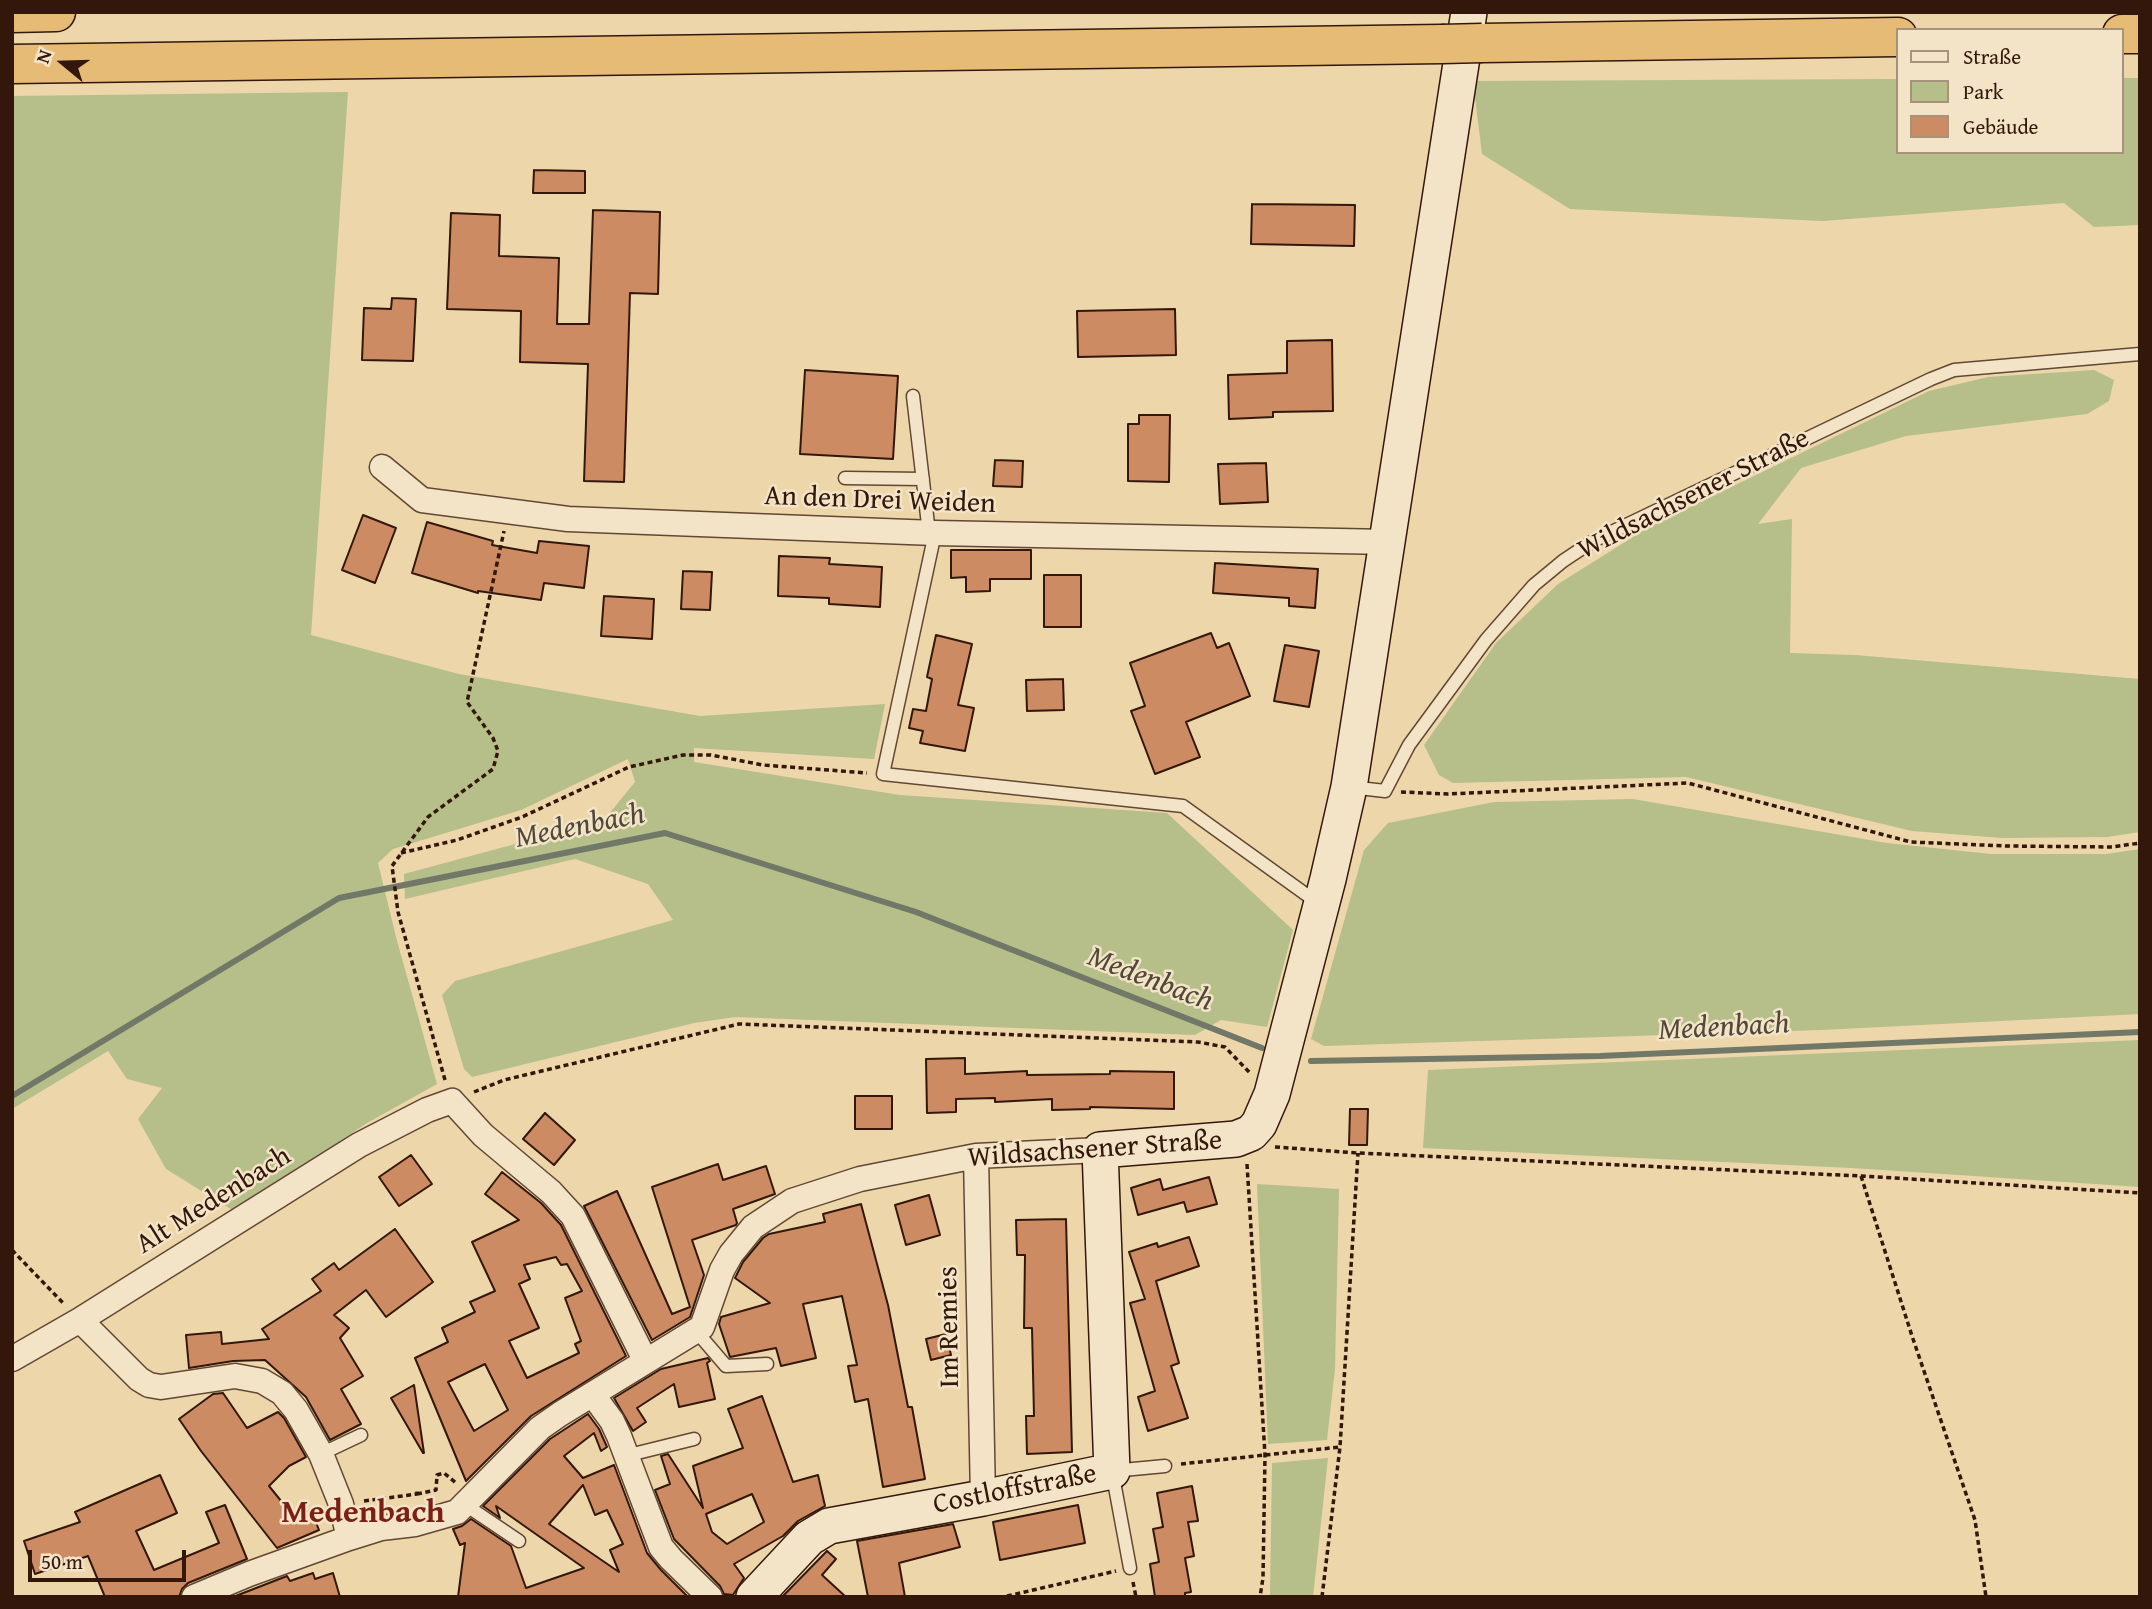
<!DOCTYPE html>
<html>
<head>
<meta charset="utf-8">
<style>
	body { margin:0 }
	#map { position:relative; width:2152px; height:1609px; overflow:hidden; background:#ecd6aa; font-family:"Gentium Book Plus",serif }
	canvas { display:block }
	.frame { position:absolute; inset:0; border:14px solid #34170b; pointer-events:none }
	.legend { position:absolute; left:1896px; top:28px; width:228px; height:126px; box-sizing:border-box; background:#f3e4c8; border:2px solid #a7927c; margin:0; padding:9px 12px; list-style:none; font-size:21px; color:#34170b }
	.legend li { display:flex; align-items:center; gap:14px; height:35px }
	.legend b { width:35px; border:2px solid #a7927c }
	.north { position:absolute; left:28px; top:28px; width:70px; height:70px; -webkit-text-stroke:5px #f3e4c8; paint-order:stroke; rotate:289deg; font-size:19px; font-weight:700; line-height:28px; text-align:center; color:#34170b }
	.north::after { content:''; display:block; margin:auto; width:24px; height:32px; background:#34170b; clip-path:polygon(50% 0,100% 100%,50% 72%,0 100%) }
	.scale { position:absolute; left:28px; top:1550px; width:158px; height:32px; box-sizing:border-box; border:4px solid #34170b; border-top:0; padding-left:9px; font-size:21px; line-height:24px; white-space:nowrap; color:#34170b; -webkit-text-stroke:5px #f3e4c8; paint-order:stroke }
</style>
</head>
<body>
<div id="map">
<canvas width="2152" height="1609"></canvas>
<div class="frame"></div>
<ul class="legend">
<li><b style="height:9px;background:#f3e4c8"></b>Straße</li>
<li><b style="height:19px;background:#b6be8a"></b>Park</li>
<li><b style="height:19px;background:#cc8b63"></b>Gebäude</li>
</ul>
<div class="north">N</div>
<div class="scale">50 m</div>
</div>
<script>
const ctx = document.querySelector('canvas').getContext('2d');
ctx.lineJoin = 'round';
function paint(path, color) { ctx.fillStyle = color; ctx.fill(path, 'evenodd'); }
const poly = rows => new Path2D(rows.map(r => 'M' + r).join(''));
function strokePath(path, color, width, dash) { ctx.strokeStyle = color; ctx.lineWidth = width; ctx.lineCap = dash ? 'butt' : 'round'; ctx.setLineDash(dash || []); ctx.stroke(path); }
function drawText(font, color, halo, rows, align = 'center') {
  ctx.font = font + ' "Gentium Book Plus",serif'; ctx.lineWidth = 5; ctx.setLineDash([]); ctx.textBaseline = 'middle'; ctx.strokeStyle = halo; ctx.fillStyle = color; for (const [text, x, y, turn = 0] of rows) {
    ctx.save(); ctx.translate(x, y); ctx.rotate((+turn || 0) * Math.PI / 180); ctx.textAlign = isNaN(turn) ? turn : align; if (halo) ctx.strokeText(text, 0, 0); ctx.fillText(text, 0, 0); ctx.restore();
  }
}
paint(poly([
	[2122,78,2140,78,2140,225,2094,227,2064,203,1822,221,1570,209,1482,154,1473,81,1898,79,1898,152,2122,152],
	[348,92,311,635,459,674,700,716,885,704,874,759,694,748,694,762,900,795,1167,813,1293,930,1267,1027,1221,1020,1195,1035,735,1017,694,1023,472,1077,464,1069,442,995,455,981,673,920,648,884,575,859,405,899,404,874,604,820,635,782,628,759,521,810,393,849,378,863,396,937,437,1084,367,1123,234,1211,166,1169,138,1119,162,1088,127,1079,108,1051,12,1109,12,96],
	[2094,370,2114,380,2109,401,2087,414,1906,436,1801,468,1758,524,1792,519,1790,653,1855,655,2140,679,2140,832,2107,837,2003,838,1912,831,1686,777,1453,783,1439,775,1424,745,1496,643,1558,584,1649,527,1929,391,1988,377],
	[1633,799,1887,843,1991,854,2106,854,2140,849,2140,1014,1821,1030,1324,1046,1311,1039,1364,850,1388,823,1494,802],
	[2140,1040,2140,1187,1852,1168,1423,1148,1428,1070],
	[1257,1184,1339,1189,1335,1369,1327,1440,1268,1444],
	[1328,1458,1313,1597,1270,1597,1272,1463]
]), '#b6be8a');
strokePath(poly([
	[1311,1061,1600,1056,2140,1032],
	[12,1096,339,898,665,833,916,912,1262,1048]
]), '#717867', 6);
const building = poly([
	[534,170,585,171,585,193,533,193,534,170],
	[1252,204,1355,205,1354,246,1251,244,1252,204],
	[593,210,660,212,658,294,630,293,624,482,584,481,588,364,520,362,521,311,447,309,451,213,500,215,499,256,559,258,557,324,589,324,593,210],
	[392,298,416,299,413,361,362,360,364,308,391,309,392,298],
	[1175,309,1176,355,1078,357,1077,311,1175,309],
	[1332,340,1333,411,1273,412,1273,417,1229,419,1228,375,1287,373,1287,341,1332,340],
	[805,370,898,376,893,459,800,454,805,370],
	[1139,415,1170,415,1169,482,1128,481,1128,424,1139,424,1139,415],
	[995,460,1023,461,1022,487,993,486,995,460],
	[1266,463,1268,502,1220,504,1218,464,1266,463],
	[363,515,396,528,375,583,342,570,363,515],
	[427,522,493,541,492,545,537,553,539,541,589,546,584,588,544,583,541,600,478,591,478,593,412,573,427,522],
	[951,550,1031,550,1031,579,990,579,990,591,966,592,966,577,951,578,951,550],
	[779,556,830,558,829,564,882,567,880,607,829,604,829,598,778,596,779,556],
	[1215,563,1318,569,1315,608,1289,606,1289,598,1213,593,1215,563],
	[683,571,712,572,710,610,681,609,683,571],
	[1044,575,1081,575,1081,627,1044,627,1044,575],
	[604,596,654,599,652,639,601,636,604,596],
	[1211,633,1217,648,1229,643,1250,696,1186,722,1200,757,1155,774,1131,711,1145,706,1130,663,1211,633],
	[936,635,972,644,958,705,974,708,965,751,920,743,923,731,909,728,913,709,926,711,932,679,927,677,936,635],
	[1285,645,1319,651,1309,707,1274,701,1285,645],
	[1063,679,1064,710,1027,711,1026,680,1063,679],
	[965,1058,965,1074,1027,1071,1027,1075,1110,1074,1110,1071,1174,1072,1174,1109,1090,1107,1090,1109,1052,1110,1052,1099,995,1102,995,1098,956,1099,956,1112,927,1113,926,1059,965,1058],
	[855,1096,892,1096,892,1129,855,1129,855,1096],
	[1350,1109,1368,1109,1367,1145,1349,1145,1350,1109],
	[545,1113,575,1140,554,1165,523,1139,545,1113],
	[411,1155,432,1184,399,1206,379,1177,411,1155],
	[718,1164,723,1180,766,1166,775,1194,733,1209,737,1223,736,1225,692,1240,704,1275,690,1317,652,1340,584,1206,617,1191,672,1314,690,1307,652,1187,718,1164],
	[502,1172,541,1203,561,1225,626,1356,531,1416,466,1481,415,1358,448,1342,442,1328,475,1312,470,1302,495,1291,472,1242,519,1220,485,1194,502,1172],
	[556,1257,561,1265,567,1264,582,1291,565,1298,581,1341,575,1344,579,1353,527,1378,509,1341,539,1328,519,1284,530,1279,524,1265,556,1257],
	[485,1364,508,1410,474,1431,448,1382,485,1364],
	[1209,1177,1217,1204,1187,1212,1184,1202,1138,1215,1131,1188,1160,1179,1163,1190,1209,1177],
	[929,1195,940,1235,906,1245,895,1205,929,1195],
	[861,1204,888,1305,908,1407,912,1407,925,1479,883,1487,868,1399,855,1402,848,1366,857,1365,842,1296,803,1304,816,1358,781,1366,776,1348,730,1357,719,1324,721,1317,770,1303,735,1278,743,1262,763,1238,769,1234,825,1222,823,1214,861,1204],
	[1066,1219,1072,1452,1027,1454,1026,1416,1034,1416,1032,1328,1024,1328,1025,1255,1017,1255,1016,1220,1066,1219],
	[395,1229,433,1282,386,1317,366,1290,334,1315,349,1328,340,1338,363,1376,341,1389,361,1424,330,1440,306,1397,265,1360,233,1361,189,1368,186,1335,221,1332,222,1344,269,1339,262,1329,321,1291,312,1279,334,1263,339,1270,395,1229],
	[1189,1237,1199,1266,1156,1281,1179,1363,1171,1366,1188,1418,1148,1431,1138,1397,1155,1391,1130,1303,1145,1299,1129,1252,1157,1243,1158,1247,1189,1237],
	[946,1334,951,1355,931,1360,926,1339,946,1334],
	[708,1358,710,1361,707,1363,715,1399,679,1407,674,1384,637,1408,646,1422,633,1431,614,1398,661,1369,708,1358],
	[414,1385,424,1453,423,1453,391,1398,414,1385],
	[223,1393,247,1428,278,1412,284,1418,306,1457,289,1466,269,1486,294,1517,311,1510,319,1530,277,1548,201,1451,179,1419,213,1394,223,1393],
	[762,1396,793,1482,818,1475,825,1506,798,1521,783,1536,734,1564,744,1578,733,1595,724,1594,720,1586,674,1539,655,1490,670,1484,661,1456,668,1454,703,1508,693,1466,743,1448,728,1409,762,1396],
	[752,1494,764,1522,727,1544,712,1532,706,1514,752,1494],
	[588,1414,599,1429,607,1447,601,1451,594,1433,564,1456,583,1478,614,1465,647,1553,661,1570,688,1597,458,1597,465,1543,460,1545,453,1529,462,1526,471,1519,511,1546,526,1588,584,1568,496,1506,500,1518,483,1506,550,1439,588,1414],
	[583,1485,595,1515,607,1510,623,1544,610,1550,619,1572,549,1524,583,1485],
	[160,1475,177,1513,136,1531,154,1570,219,1543,206,1512,225,1505,247,1559,188,1583,182,1589,179,1597,105,1597,88,1556,35,1574,24,1541,80,1522,75,1512,160,1475],
	[1192,1486,1198,1521,1188,1522,1194,1556,1185,1558,1191,1592,1185,1593,1185,1597,1155,1597,1150,1564,1159,1562,1153,1529,1163,1527,1157,1493,1192,1486],
	[1078,1505,1085,1543,1000,1560,993,1522,1078,1505],
	[953,1524,960,1547,899,1563,905,1597,868,1597,857,1541,953,1524],
	[827,1551,836,1559,822,1575,846,1597,782,1597,827,1551],
	[313,1573,315,1579,333,1573,340,1597,233,1597,287,1576,290,1581,313,1573]
]);
paint(building, '#cc8b63');
strokePath(building, '#34170b', 2);
const service = poly([
	[913,396,929,533],
	[845,478,923,479],
	[935,533,883,774,1183,806,1318,903],
	[1350,787,1385,791,1409,745,1486,640,1534,585,1563,561,1593,541,1931,379,1954,370,2140,354],
	[696,1331,726,1366,767,1364],
	[321,1454,361,1435],
	[625,1456,694,1439],
	[464,1504,519,1541],
	[1130,1568,1112,1471,1165,1466]
]);
const minor = poly([
	[382,467,422,500,568,519,935,533,1389,542],
	[976,1156,983,1498],
	[80,1320,139,1379,149,1385,161,1387,235,1376,262,1381,282,1393,296,1410,321,1454,341,1504,349,1538],
	[12,1359,80,1320,359,1145,427,1110,452,1101,483,1135,551,1192,573,1216,645,1360],
	[593,1395,612,1421,619,1436,661,1547,671,1559,710,1597],
	[194,1597,249,1574,349,1538,381,1528,415,1524,457,1512,540,1428,560,1414,702,1327,722,1270,731,1254,753,1227,792,1201,860,1179,976,1156,1100,1150]
]);
const secondary = poly([
	[754,1597,809,1538,829,1526,983,1498,1112,1471,1100,1150,1236,1139,1251,1133,1259,1124,1272,1094,1328,879,1349,787,1469,12]
]);
const motorway = poly([
	[12,13,56,12],
	[2122,34,2140,34],
	[1482,43,1898,37],
	[12,64,1442,44]
]);
strokePath(service, '#624733', 15);
strokePath(minor, '#624733', 27);
strokePath(secondary, '#34170b', 38);
strokePath(motorway, '#34170b', 41);
strokePath(poly([
	[1401,792,1448,794,1688,783,1911,842,2006,846,2112,847,2140,843],
	[401,853,457,840,522,817,629,767,683,755,711,755,763,765,867,773],
	[445,1080,398,912,392,866,428,817,493,769,498,751,493,738,467,702,504,531],
	[474,1092,504,1080,739,1024,1198,1042,1225,1047,1250,1073],
	[1275,1147,1358,1153,1861,1176,2140,1193],
	[1247,1164,1265,1455,1263,1578,1260,1597],
	[1861,1176,1912,1336,1975,1520,1986,1597],
	[12,1250,64,1304],
	[1181,1464,1340,1447],
	[417,1494,436,1490,437,1475,444,1473,456,1483],
	[364,1501,417,1494,417,1491],
	[1133,1582,1136,1597],
	[1007,1596,1116,1571],
	[1322,1597,1340,1447,1358,1153]
]), '#34170b', 3.5, [5, 3.5]);
strokePath(service, '#f3e4c8', 12);
strokePath(minor, '#f3e4c8', 24);
strokePath(secondary, '#f3e4c8', 35);
strokePath(motorway, '#e6bb75', 38);
const motorwayBridge = poly([
	[1442,44,1482,43]
]);
strokePath(motorwayBridge, '#34170b', 41, []);
strokePath(motorwayBridge, '#e6bb75', 38);
drawText('28px', '#34170b', '#f3e4c8', [
	["Wildsachsener Straße",1694,495,-27],
	["An den Drei Weiden",880,501,2],
	["Wildsachsener Straße",1095,1150,-4],
	["Alt Medenbach",214,1201,-32],
	["Im Remies",950,1327,-91],
	["Costloffstraße",1015,1490,-11]
]);
drawText('italic 30px', '#524839', '#f3e4c8', [
	["Medenbach",580,827,-11],
	["Medenbach",1150,980,21],
	["Medenbach",1724,1028,-3]
]);
drawText('bold 32px', '#7a1f14', '#f3e4c8', [
	["Medenbach",363,1514]
]);
</script>
</body>
</html>
